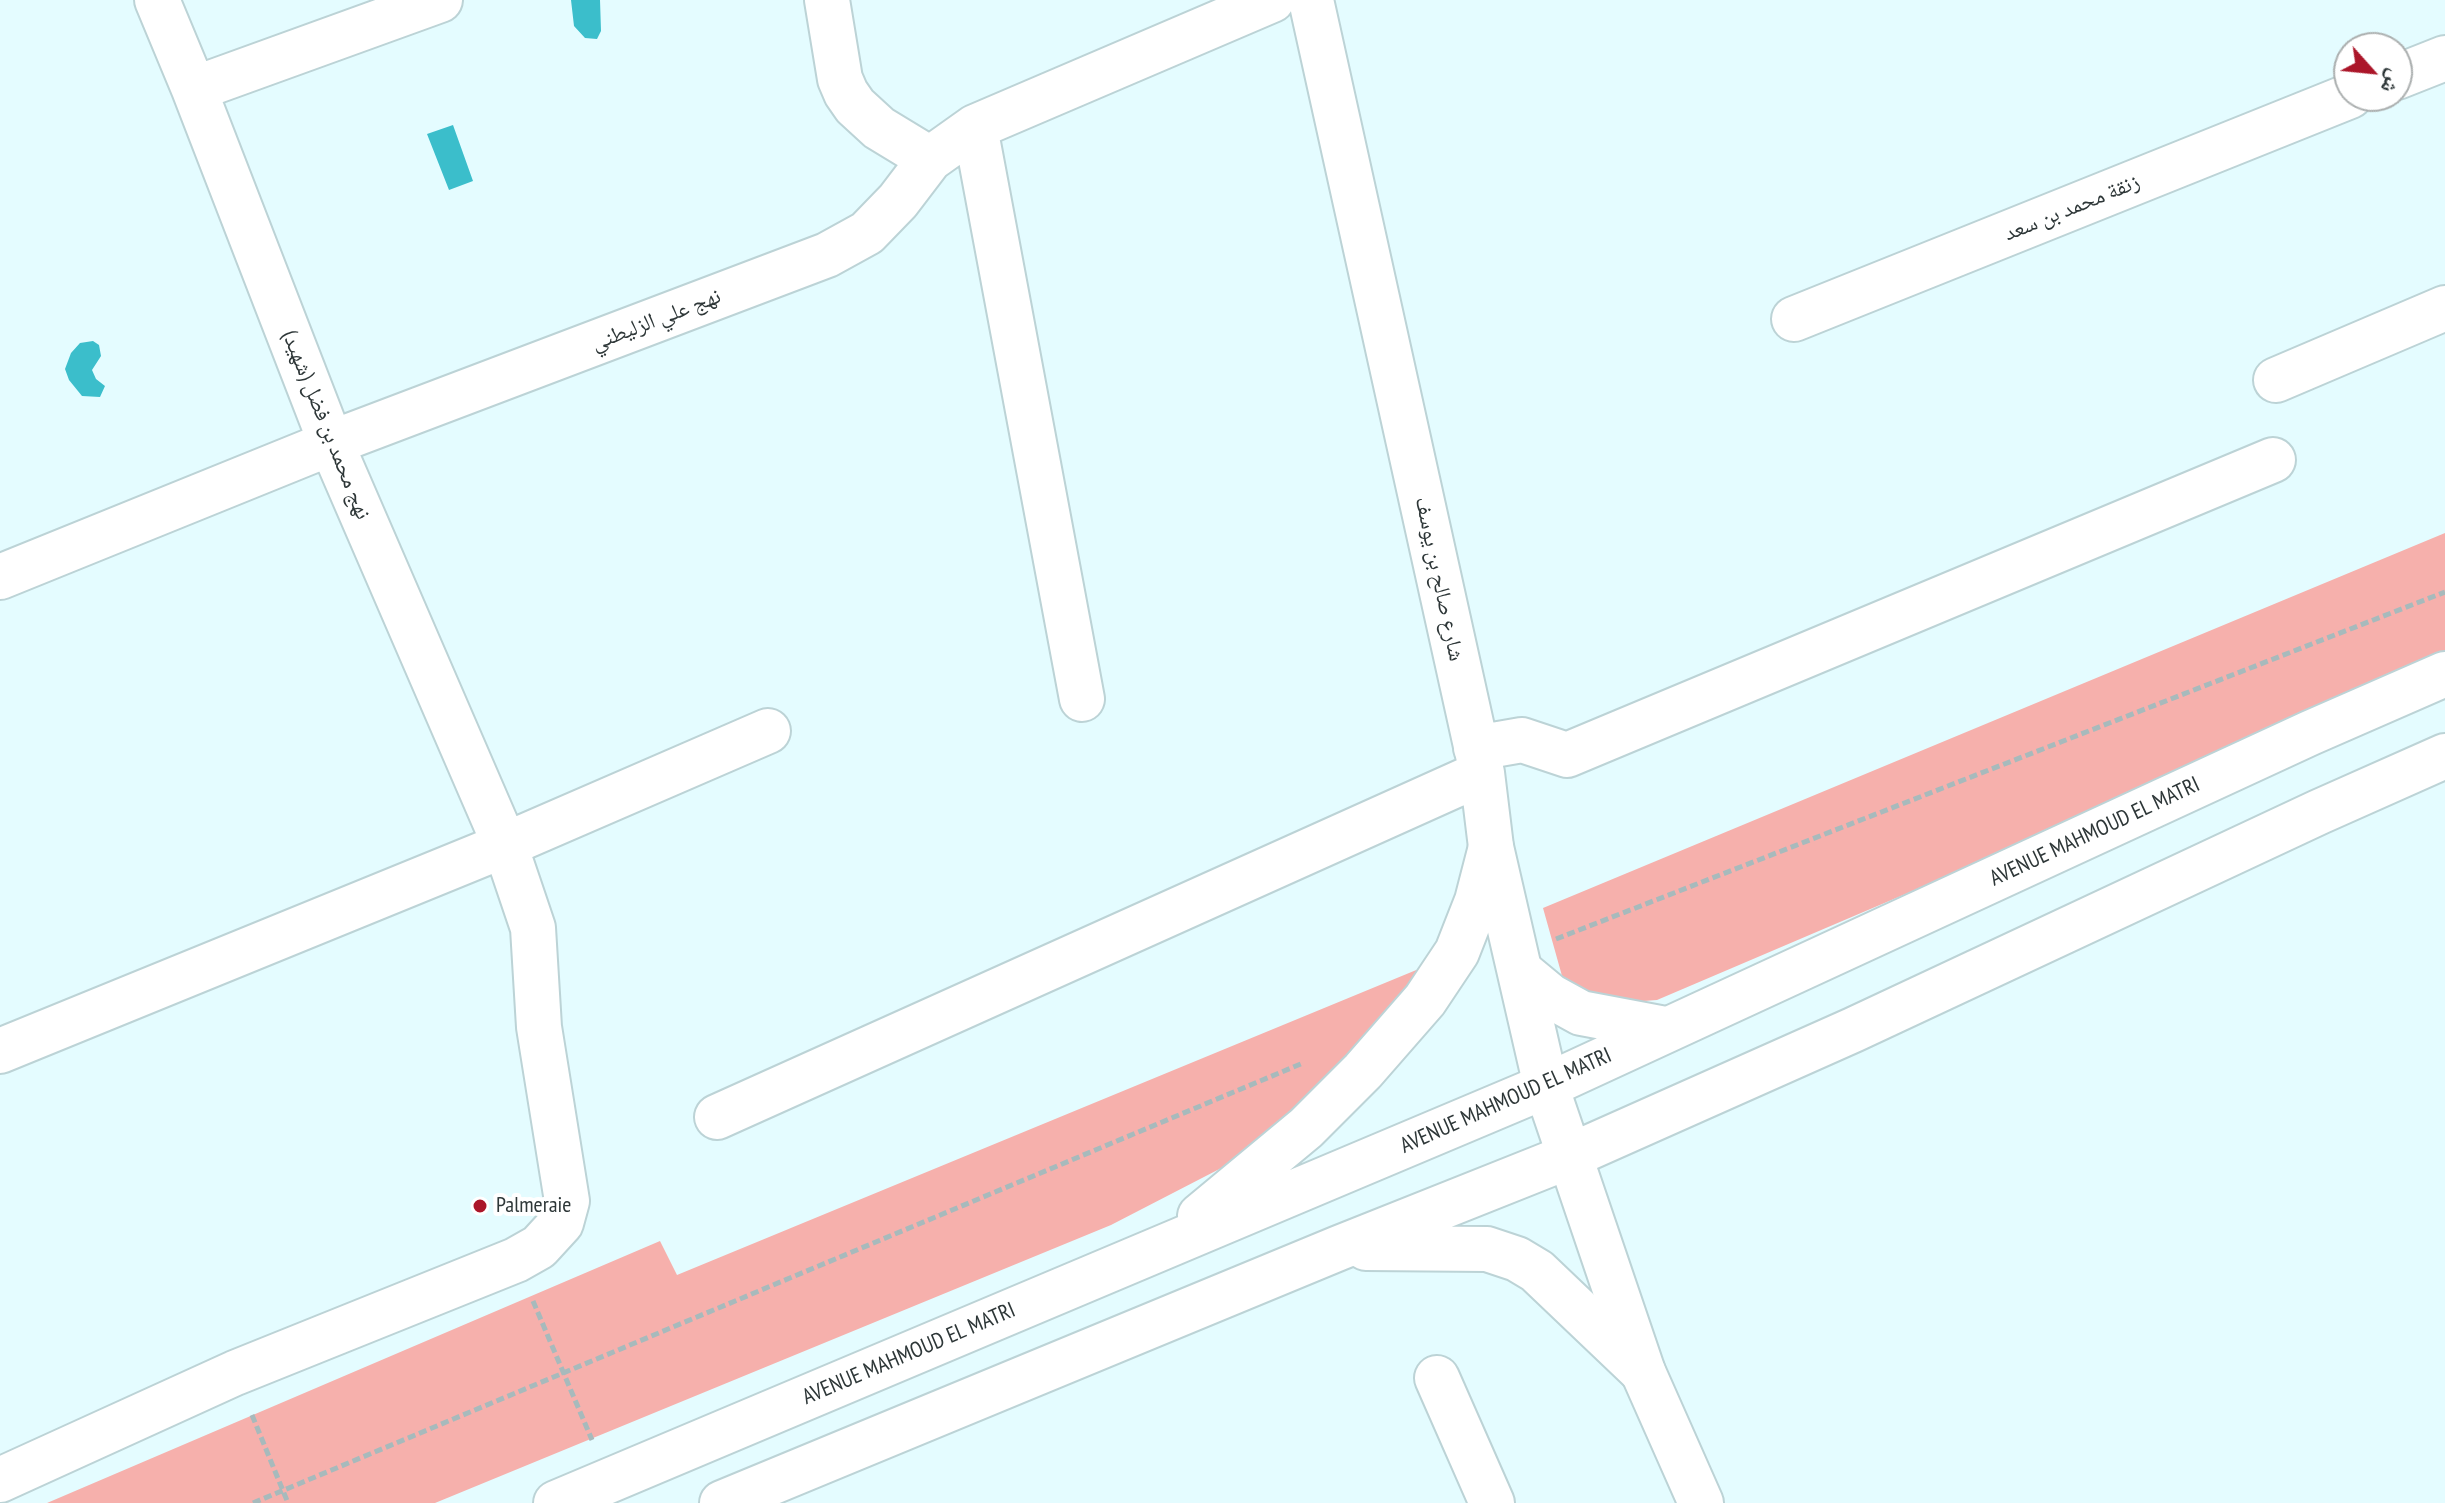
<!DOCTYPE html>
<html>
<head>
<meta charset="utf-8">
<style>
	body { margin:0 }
	#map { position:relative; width:2445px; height:1503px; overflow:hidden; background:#e4fcff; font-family:"PT Sans Narrow","Noto Naskh Arabic",sans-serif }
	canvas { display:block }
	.north { position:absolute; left:2333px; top:32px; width:80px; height:80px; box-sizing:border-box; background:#fff; border:2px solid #abafaf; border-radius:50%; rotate:117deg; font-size:22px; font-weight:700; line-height:32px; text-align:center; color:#2e3738 }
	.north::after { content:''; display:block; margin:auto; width:28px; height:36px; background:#ab1629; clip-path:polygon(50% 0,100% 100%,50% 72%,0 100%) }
</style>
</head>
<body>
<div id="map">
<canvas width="2445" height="1503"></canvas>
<div class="north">ش</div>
</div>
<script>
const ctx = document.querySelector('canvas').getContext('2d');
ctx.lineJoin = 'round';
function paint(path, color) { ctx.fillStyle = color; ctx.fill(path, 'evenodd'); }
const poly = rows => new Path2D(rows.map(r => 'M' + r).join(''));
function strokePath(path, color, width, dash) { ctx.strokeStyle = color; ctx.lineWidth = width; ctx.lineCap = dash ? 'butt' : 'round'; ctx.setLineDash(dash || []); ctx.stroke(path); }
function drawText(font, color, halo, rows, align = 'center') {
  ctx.font = font + ' "PT Sans Narrow","Noto Naskh Arabic",sans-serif'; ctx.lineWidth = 8; ctx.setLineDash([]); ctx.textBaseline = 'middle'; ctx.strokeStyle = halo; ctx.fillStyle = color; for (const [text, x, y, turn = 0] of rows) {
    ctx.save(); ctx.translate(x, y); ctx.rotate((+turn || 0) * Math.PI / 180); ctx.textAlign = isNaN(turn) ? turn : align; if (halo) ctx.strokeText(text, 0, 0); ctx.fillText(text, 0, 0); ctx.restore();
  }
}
paint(poly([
	[2445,533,2445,664,1657,1000,1603,1004,1564,983,1543,908],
	[1426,966,1330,1080,1233,1162,1111,1225,435,1503,47,1503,660,1241,677,1275]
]), '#f6b0ac');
paint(poly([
	[571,0,600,0,601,31,597,39,585,38,574,26],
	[453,125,473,181,449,190,427,134],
	[93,341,99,345,101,356,92,370,96,379,105,386,100,397,82,396,69,380,65,369,71,353,80,343]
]), '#3bbecb');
const minor = poly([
	[827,0,840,79,846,93,855,106,879,128,930,159],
	[1311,0,1482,773,1491,847,1546,1086,1643,1372,1701,1503],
	[2397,77,2445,58],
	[194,89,440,0],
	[975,127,1082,699],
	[1794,319,2350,96],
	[2276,380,2445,308],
	[0,577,331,443,827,255,867,233,898,201,930,159,975,127,1272,0],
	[1476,748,1522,740,1567,755,2273,460],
	[0,1051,505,845,768,731],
	[717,1117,1482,773],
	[1437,1378,1492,1503],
	[0,1480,235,1373,516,1260,539,1247,561,1223,567,1201,539,1027,533,928,505,845,331,443,194,89,157,0]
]);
const highway = poly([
	[1521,972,1550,996,1581,1013,1666,1029],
	[1200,1216,1306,1128,1363,1071,1425,1000,1457,952,1477,901,1491,847],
	[1366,1248,1487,1249,1517,1259,1537,1271,1643,1372],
	[556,1503,1546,1086,2310,733,2445,674],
	[722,1503,1339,1248,1570,1156,1853,1030,2319,812,2445,756]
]);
strokePath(minor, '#bcd3d6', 48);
strokePath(highway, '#bcd3d6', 48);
strokePath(poly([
	[1556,939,2445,592],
	[533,1301,592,1440],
	[252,1415,288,1503],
	[253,1503,1303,1063]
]), '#a7babc', 5, [8, 4]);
strokePath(minor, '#fff', 44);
strokePath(highway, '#fff', 44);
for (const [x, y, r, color] of [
	[480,1206,8,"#ab1629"]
]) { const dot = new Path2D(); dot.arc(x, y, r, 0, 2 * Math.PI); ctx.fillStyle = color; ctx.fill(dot); strokePath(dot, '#fff', 3); }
drawText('22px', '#2e3738', '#fff', [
	["زنقة محمد بن سعد",2072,208,-22],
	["نهج علي الزليطني",656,320,-21],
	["نهج محمد بن فضل (شهيد)",326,425,68],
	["شارع صالح بن يوسف",1439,579,78],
	["AVENUE MAHMOUD EL MATRI",2095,832,-25],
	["AVENUE MAHMOUD EL MATRI",1506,1101,-24],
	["AVENUE MAHMOUD EL MATRI",909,1354,-23]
]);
drawText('22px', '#2e3738', '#fff', [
	["Palmeraie",496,1206]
], 'left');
</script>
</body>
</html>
